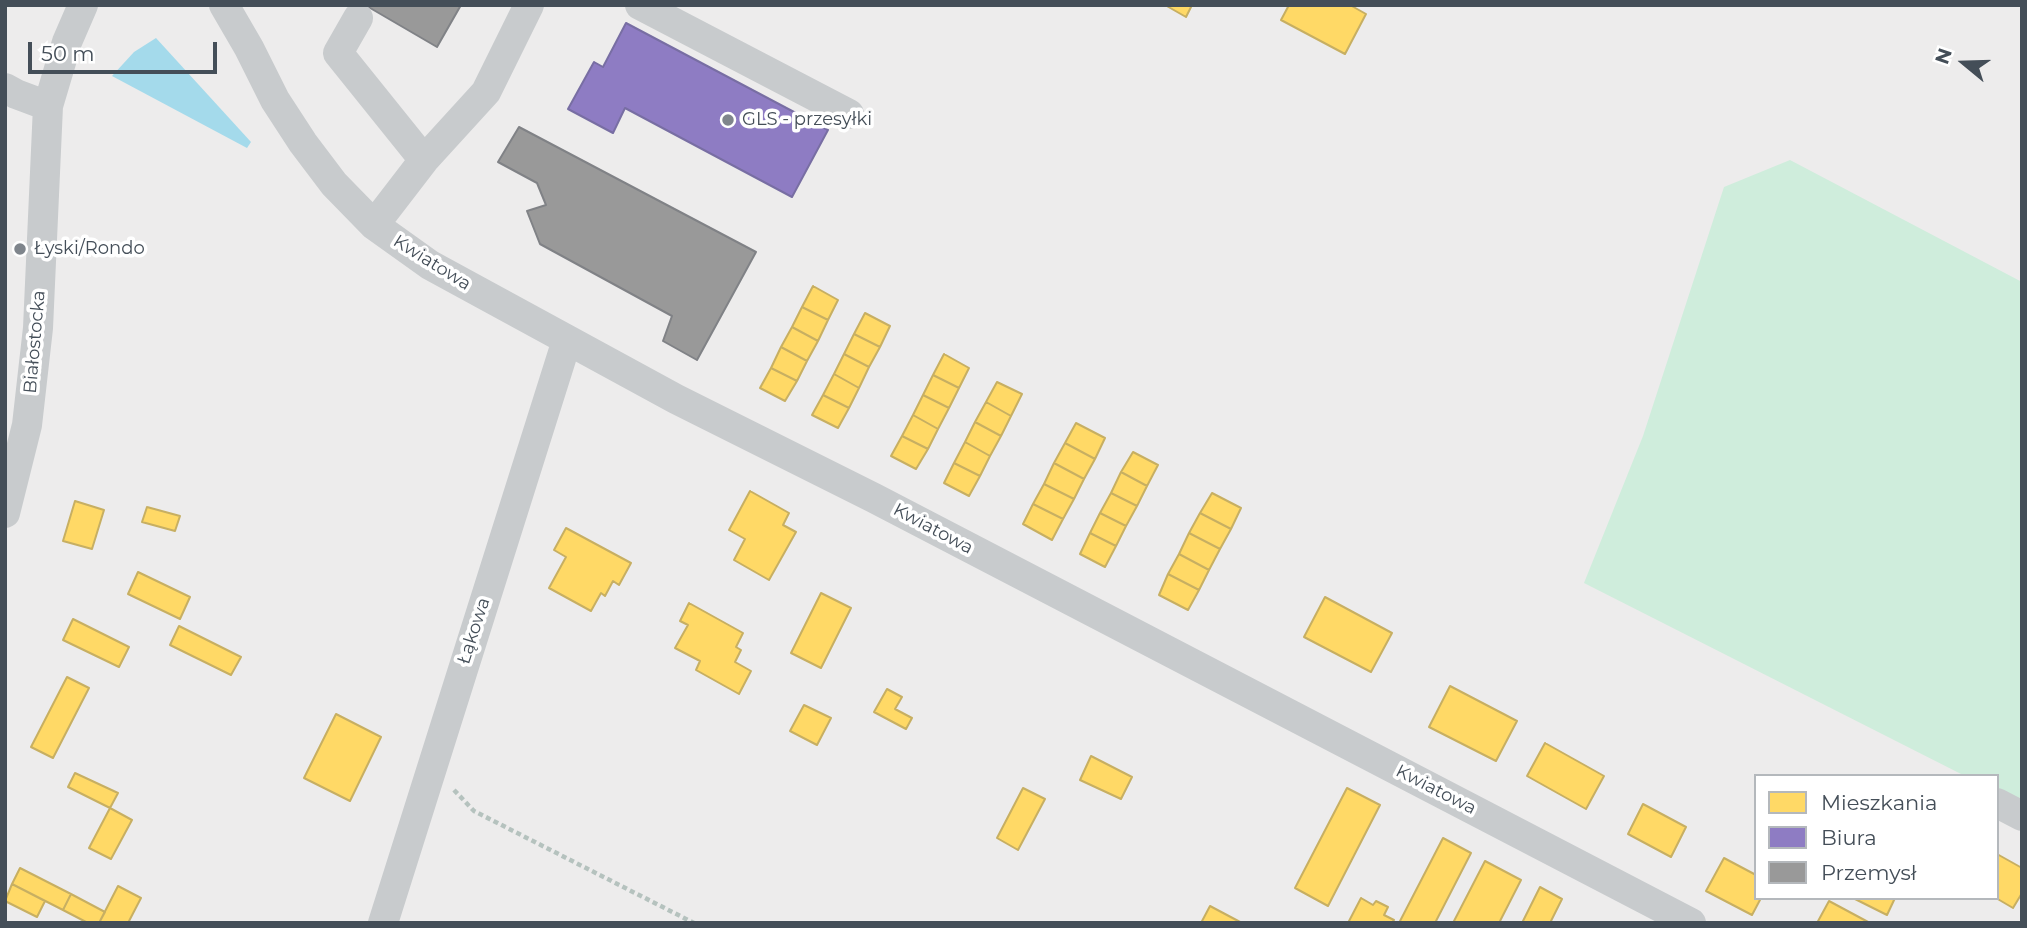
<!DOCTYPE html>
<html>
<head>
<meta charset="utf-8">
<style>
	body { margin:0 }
	#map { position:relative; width:2027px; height:928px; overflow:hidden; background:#edecec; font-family:Montserrat,sans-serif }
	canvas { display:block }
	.frame { position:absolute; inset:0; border:7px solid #444e58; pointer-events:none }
	.legend { position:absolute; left:1754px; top:774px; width:245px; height:126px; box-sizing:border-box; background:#fff; border:2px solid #b4b8bc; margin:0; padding:9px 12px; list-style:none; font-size:21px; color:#444e58 }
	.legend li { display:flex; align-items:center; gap:14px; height:35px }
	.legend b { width:35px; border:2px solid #b4b8bc }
	.north { position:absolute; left:1929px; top:28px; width:70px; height:70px; -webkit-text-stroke:5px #fff; paint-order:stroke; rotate:289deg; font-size:19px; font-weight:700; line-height:28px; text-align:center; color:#444e58 }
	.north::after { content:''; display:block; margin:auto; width:24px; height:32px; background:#444e58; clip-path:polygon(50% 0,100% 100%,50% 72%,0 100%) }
	.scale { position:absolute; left:28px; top:42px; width:189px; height:32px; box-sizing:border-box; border:4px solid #444e58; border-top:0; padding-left:9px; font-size:21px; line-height:24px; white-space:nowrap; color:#444e58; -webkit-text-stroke:5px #fff; paint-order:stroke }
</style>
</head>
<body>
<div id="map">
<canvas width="2027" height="928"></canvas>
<div class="frame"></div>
<ul class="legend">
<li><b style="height:19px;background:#ffd966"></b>Mieszkania</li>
<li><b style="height:19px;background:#8e7cc3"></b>Biura</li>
<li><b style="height:19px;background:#999"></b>Przemysł</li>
</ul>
<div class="north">N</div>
<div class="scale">50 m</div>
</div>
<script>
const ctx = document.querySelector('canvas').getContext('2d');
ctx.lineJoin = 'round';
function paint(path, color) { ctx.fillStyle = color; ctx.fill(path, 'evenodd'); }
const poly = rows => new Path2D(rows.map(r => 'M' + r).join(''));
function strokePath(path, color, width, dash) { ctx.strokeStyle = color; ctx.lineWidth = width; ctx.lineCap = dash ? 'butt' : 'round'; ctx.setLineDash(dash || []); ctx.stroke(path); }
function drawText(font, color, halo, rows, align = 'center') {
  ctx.font = font + ' Montserrat,sans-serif'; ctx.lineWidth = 7; ctx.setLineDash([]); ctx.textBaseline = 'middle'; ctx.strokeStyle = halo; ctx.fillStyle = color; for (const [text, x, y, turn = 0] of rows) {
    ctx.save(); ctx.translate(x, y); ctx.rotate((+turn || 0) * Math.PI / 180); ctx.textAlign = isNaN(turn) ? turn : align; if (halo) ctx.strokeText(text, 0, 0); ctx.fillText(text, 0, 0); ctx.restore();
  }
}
paint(poly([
	[1790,160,2022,282,2022,805,1997,792,1997,776,1965,776,1584,583,1643,436,1724,187]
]), '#cfeddc');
paint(poly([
	[156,38,251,142,247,148,112,76,134,52]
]), '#a4daeb');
const homes = poly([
	[1165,5,1192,5,1186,17,1165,5],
	[1289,5,1350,5,1366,14,1345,54,1281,20,1289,5],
	[813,286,838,300,828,320,802,307,813,286],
	[802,307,828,320,818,341,792,327,802,307],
	[865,313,890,326,880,347,854,334,865,313],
	[792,327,818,341,807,361,781,347,792,327],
	[854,334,880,347,869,367,844,354,854,334],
	[781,347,807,361,797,381,771,368,781,347],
	[844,354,869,367,859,388,834,374,844,354],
	[944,354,969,368,959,388,933,375,944,354],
	[771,368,797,381,785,401,760,388,771,368],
	[834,374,859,388,849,408,823,395,834,374],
	[933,375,959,388,949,408,923,395,933,375],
	[997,382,1022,394,1011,416,986,402,997,382],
	[823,395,849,408,838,428,812,415,823,395],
	[923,395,949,408,938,429,913,415,923,395],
	[986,402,1011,416,1001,436,975,422,986,402],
	[913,415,938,429,928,449,902,436,913,415],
	[975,422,1001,436,990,456,965,442,975,422],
	[1076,423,1105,438,1095,459,1065,443,1076,423],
	[902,436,928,449,916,469,891,456,902,436],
	[965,442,990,456,980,476,954,463,965,442],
	[1065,443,1095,459,1084,479,1054,463,1065,443],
	[1133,452,1158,465,1147,486,1121,472,1133,452],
	[954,463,980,476,969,496,944,483,954,463],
	[1054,463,1084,479,1074,499,1044,484,1054,463],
	[1121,472,1147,486,1137,506,1111,493,1121,472],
	[1044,484,1074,499,1063,519,1033,504,1044,484],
	[750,491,789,513,783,525,796,532,769,580,734,560,745,539,729,530,750,491],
	[1111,493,1137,506,1126,526,1100,513,1111,493],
	[1212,493,1241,508,1231,529,1200,513,1212,493],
	[75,501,104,510,92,549,63,541,75,501],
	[1033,504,1063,519,1052,540,1023,524,1033,504],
	[147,507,180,516,175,531,142,522,147,507],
	[1100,513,1126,526,1116,546,1090,533,1100,513],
	[1200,513,1231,529,1220,549,1189,533,1200,513],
	[566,528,631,563,619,585,613,581,605,596,601,593,591,611,549,588,566,557,554,550,566,528],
	[1090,533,1116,546,1105,567,1080,554,1090,533],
	[1189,533,1220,549,1209,570,1179,554,1189,533],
	[1179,554,1209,570,1199,590,1168,574,1179,554],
	[138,572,190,597,180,619,128,594,138,572],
	[1168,574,1199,590,1188,610,1159,595,1168,574],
	[821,593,851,608,821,668,791,653,821,593],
	[1325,597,1392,633,1371,672,1304,637,1325,597],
	[689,603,743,633,736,647,741,650,735,662,751,671,739,694,696,670,700,661,675,648,688,625,680,621,689,603],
	[73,619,129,647,119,667,63,640,73,619],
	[179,626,241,657,231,675,170,645,179,626],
	[67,677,89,688,53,758,31,747,67,677],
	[1450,686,1517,721,1496,761,1429,727,1450,686],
	[887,689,902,697,895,709,912,718,906,729,874,712,887,689],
	[804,705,831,718,817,745,790,731,804,705],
	[336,714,381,737,350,801,304,778,336,714],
	[1545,743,1604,776,1586,809,1527,776,1545,743],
	[1091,756,1132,777,1121,799,1080,780,1091,756],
	[75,773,118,793,110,808,68,787,75,773],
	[1023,788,1045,799,1018,850,997,838,1023,788],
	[1347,788,1380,805,1328,906,1295,888,1347,788],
	[1643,804,1686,827,1671,857,1628,834,1643,804],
	[110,808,132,820,111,859,89,848,110,808],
	[1443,838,1471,853,1435,923,1399,923,1443,838],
	[1997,854,2022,868,2022,893,2013,908,1996,898,1997,898,1997,854],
	[1724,858,1756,875,1756,898,1761,898,1752,915,1706,891,1724,858],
	[1485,861,1521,880,1499,923,1453,923,1485,861],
	[20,868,71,894,63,910,12,884,20,868],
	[12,884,45,901,37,917,5,901,12,884],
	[118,886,141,898,128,923,99,923,118,886],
	[1540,887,1562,899,1550,923,1522,923,1540,887],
	[71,894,105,912,99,923,88,923,63,910,71,894],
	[1361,898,1373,905,1376,901,1388,907,1384,915,1394,920,1392,923,1348,923,1361,898],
	[1853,898,1895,898,1887,915,1853,898],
	[1829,901,1870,923,1817,923,1829,901],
	[1210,906,1242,923,1201,923,1210,906]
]);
paint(homes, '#ffd966');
strokePath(homes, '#c7af62', 2);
const offices = poly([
	[626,23,828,130,792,197,625,108,613,133,568,109,594,62,603,67,626,23]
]);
paint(offices, '#8e7cc3');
strokePath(offices, '#786ea3', 2);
const industry = poly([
	[365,5,461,5,437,47,365,5],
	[519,127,756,252,697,360,663,341,672,316,540,244,527,211,546,205,537,183,498,162,519,127]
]);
paint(industry, '#999');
strokePath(industry, '#808286', 2);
strokePath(poly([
	[454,790,474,811,694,923]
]), '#b5c2be', 4.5, [5, 3.5]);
strokePath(poly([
	[224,5,249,48,275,100,303,143,334,184,374,225,430,265,676,399,874,498,1691,923],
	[640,5,849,114],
	[358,18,338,53,424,160],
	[5,88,16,94,48,106],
	[374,225,424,160,486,92,529,5],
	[5,513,27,425,38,328,48,106,67,42,83,5],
	[1997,803,2022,816],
	[383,923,567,340]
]), '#c8cbcd', 30);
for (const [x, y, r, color] of [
	[728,120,7,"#7f858c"],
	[20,249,7,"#7f858c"]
]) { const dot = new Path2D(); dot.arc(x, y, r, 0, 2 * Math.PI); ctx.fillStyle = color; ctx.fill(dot); strokePath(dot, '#fff', 2.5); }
drawText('18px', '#444e58', '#fff', [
	["GLS - przesyłki",742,120],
	["Łyski/Rondo",34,249]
], 'left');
drawText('18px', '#444e58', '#fff', [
	["Kwiatowa",432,263,32],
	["Białostocka",35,342,-85],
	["Kwiatowa",933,529,28],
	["Łąkowa",474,631,-72],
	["Kwiatowa",1436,790,27]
]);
</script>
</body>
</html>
